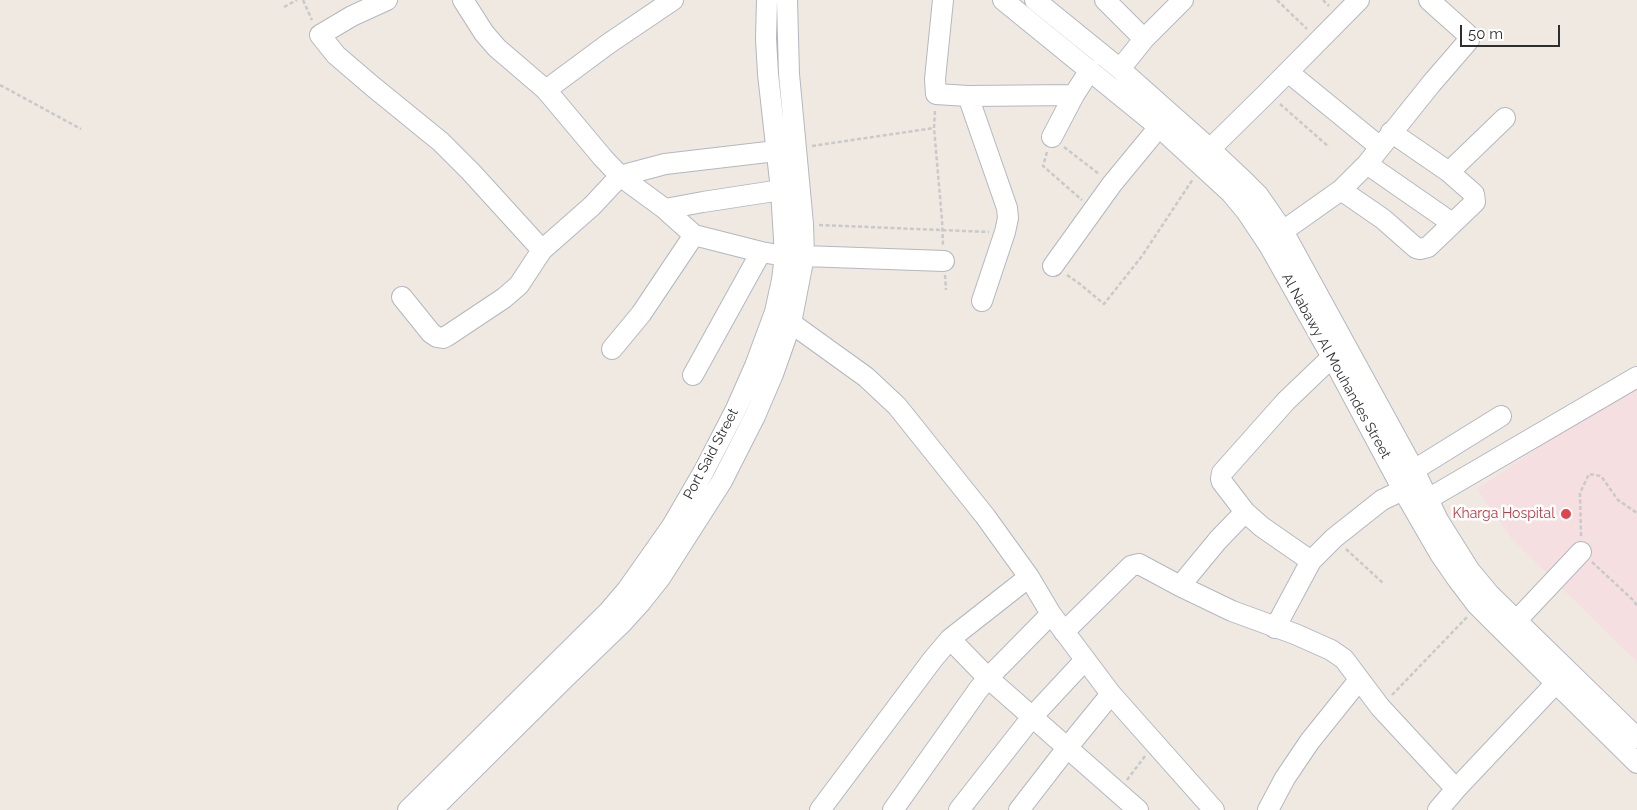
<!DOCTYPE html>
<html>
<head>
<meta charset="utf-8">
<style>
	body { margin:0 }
	#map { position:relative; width:1637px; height:810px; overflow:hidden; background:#efe9e1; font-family:Raleway,sans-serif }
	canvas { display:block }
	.scale { position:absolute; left:1460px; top:25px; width:100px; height:22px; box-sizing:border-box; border:2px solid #2e2e2e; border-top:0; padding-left:6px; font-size:15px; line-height:18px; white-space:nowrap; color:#2e2e2e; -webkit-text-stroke:4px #fff; paint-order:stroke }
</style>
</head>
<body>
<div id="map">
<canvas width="1637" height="810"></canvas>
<div class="scale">50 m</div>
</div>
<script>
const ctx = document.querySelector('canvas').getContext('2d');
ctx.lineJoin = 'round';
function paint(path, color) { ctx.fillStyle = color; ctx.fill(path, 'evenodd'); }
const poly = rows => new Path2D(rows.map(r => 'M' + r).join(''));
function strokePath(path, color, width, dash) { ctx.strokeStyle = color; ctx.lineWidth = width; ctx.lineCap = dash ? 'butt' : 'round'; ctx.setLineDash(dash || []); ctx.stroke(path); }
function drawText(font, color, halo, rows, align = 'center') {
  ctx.font = font + ' Raleway,sans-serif'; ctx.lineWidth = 5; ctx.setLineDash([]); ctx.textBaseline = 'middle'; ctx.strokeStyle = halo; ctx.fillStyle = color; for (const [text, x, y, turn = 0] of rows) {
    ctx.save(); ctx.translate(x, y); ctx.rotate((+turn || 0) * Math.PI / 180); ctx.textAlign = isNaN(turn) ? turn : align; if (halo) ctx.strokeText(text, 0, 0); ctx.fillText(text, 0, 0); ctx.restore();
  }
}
paint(poly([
	[1637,381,1637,662,1512,539,1477,489]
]), '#f5dfe0');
const minor = poly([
	[387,0,352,16,320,35,336,55,371,85,441,142,471,172,542,250],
	[463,0,484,33,497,48,546,90,603,158,620,176,665,209,694,235,761,252,785,256],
	[943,0,935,79,936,94,968,96,1074,95],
	[1003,0,1159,127,1231,193,1246,211,1270,247,1332,357,1403,490,1440,554,1458,580,1477,605,1494,622,1637,763],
	[1035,0,1120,69,1210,149,1244,181,1258,195,1283,231,1414,470,1438,520,1470,571,1490,595,1637,738],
	[1105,0,1144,39],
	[1120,69,1144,39,1183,0],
	[1288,72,1380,147],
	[546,90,608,44,673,0],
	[968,96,1007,208,1008,218,1005,232,982,301],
	[1052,137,1074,95,1090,70],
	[1210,149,1267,93,1359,0],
	[1367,164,1452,223],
	[1449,172,1505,118],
	[1341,190,1383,219,1416,248,1420,249,1428,247,1475,202,1474,194,1449,172,1391,132],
	[665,209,703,202,781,190],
	[1283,231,1341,190,1367,164,1431,84,1469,40,1467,34,1429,0],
	[804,256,944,261],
	[1053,266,1112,184,1159,127],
	[402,297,431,333,437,337,443,338,447,336,504,298,519,285,542,250,592,206,620,176,665,164,776,151],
	[791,323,866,377,897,406,985,516,1029,577,1051,614,1111,694,1214,810],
	[612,349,641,314,694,235],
	[693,375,761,252],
	[1414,470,1501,416],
	[1428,499,1637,377],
	[1245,512,1222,482,1221,479,1222,473,1286,401,1332,357],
	[1180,586,1218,540,1245,512,1262,527,1311,561],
	[1517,620,1581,552],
	[1275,628,1311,561,1334,538,1382,500,1403,490],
	[1064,632,1131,566,1139,564,1180,586,1232,611,1295,634,1331,650,1344,659,1380,707,1456,789],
	[950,639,988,678,1138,810],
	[408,810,609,611,627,590,672,526,704,471,736,409,755,366,775,312,782,280,785,256,781,190,768,74,766,39,767,0],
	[432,810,564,679,622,623,641,602,660,578,722,481,755,416,773,374,791,323,804,256,803,224,789,74,787,0],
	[820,810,933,659,950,639,1029,577],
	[893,810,978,690,988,678,1051,614],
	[959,810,1032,717,1085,660],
	[1019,810,1067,748,1111,694],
	[1268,810,1285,778,1310,741,1359,680],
	[1438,810,1456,789,1556,683]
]);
strokePath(minor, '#b4b7c1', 22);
strokePath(poly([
	[303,0,312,20],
	[1277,0,1307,29],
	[1323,0,1329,6],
	[284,7,297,0],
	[0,85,81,129],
	[1280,104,1329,147],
	[935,111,934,128,942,220,943,245],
	[812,146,934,128],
	[1064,147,1099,174],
	[1047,152,1043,166,1082,200],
	[819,225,989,232],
	[945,275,946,290],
	[1067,275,1080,284,1104,304,1142,256,1193,179],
	[1581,536,1580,493,1589,474,1601,476,1618,500,1637,513],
	[1346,549,1384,584],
	[1592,562,1634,601,1637,606],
	[1392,695,1468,616],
	[1127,780,1145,756]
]), '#c9c9c9', 2.5, [4, 2.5]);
strokePath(minor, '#fff', 20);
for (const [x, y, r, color] of [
	[1566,514,6,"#e0444e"]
]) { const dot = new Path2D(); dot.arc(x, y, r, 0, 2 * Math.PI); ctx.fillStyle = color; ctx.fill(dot); strokePath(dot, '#fff', 2); }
drawText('14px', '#2e2e2e', '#fff', [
	["Al Nabawy Al Mouhandes Street",1336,366,61],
	["Port Said Street",711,454,-62]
]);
drawText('14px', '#be3a42', '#fff', [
	["Kharga Hospital",1555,514]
], 'right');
</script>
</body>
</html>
